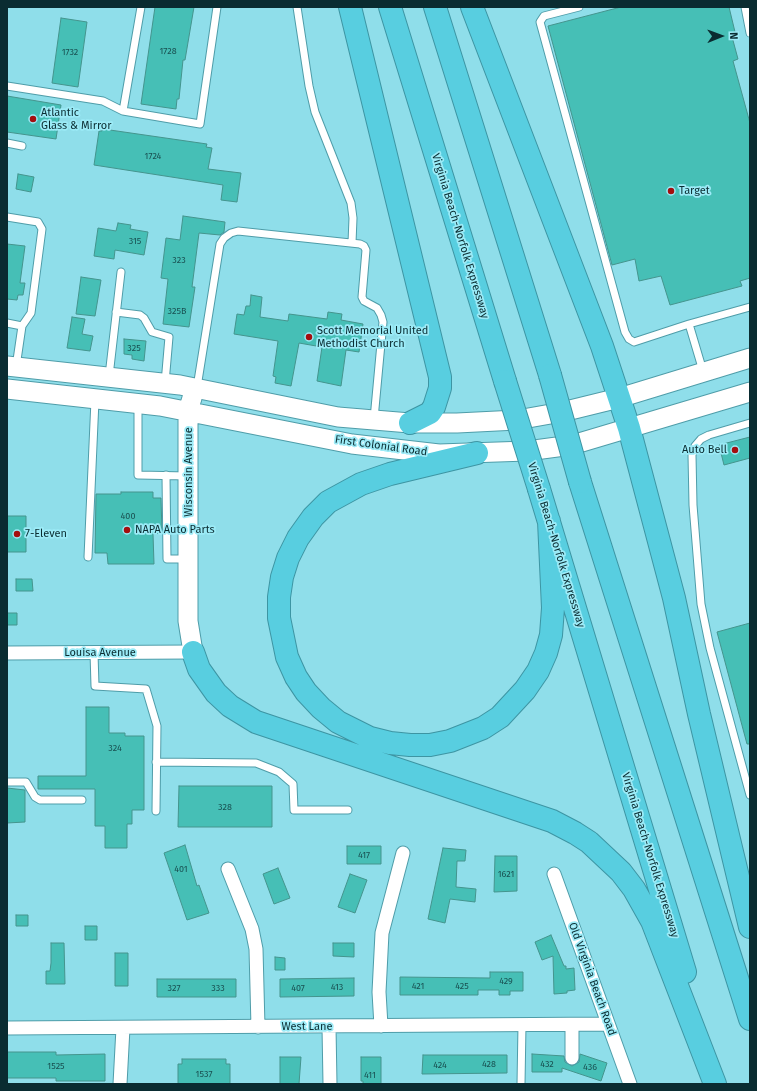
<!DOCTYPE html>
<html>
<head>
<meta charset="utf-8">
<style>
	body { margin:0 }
	#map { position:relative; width:757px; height:1091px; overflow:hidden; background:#8fdeea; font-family:"Fira Sans",sans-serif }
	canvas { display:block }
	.frame { position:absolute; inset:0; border:8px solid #0a2c31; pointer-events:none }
	.north { position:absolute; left:701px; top:16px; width:40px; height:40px; -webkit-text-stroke:3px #9cebf7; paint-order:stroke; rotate:89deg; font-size:11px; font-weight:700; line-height:16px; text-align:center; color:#0a2c31 }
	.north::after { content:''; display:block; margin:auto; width:14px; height:18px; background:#0a2c31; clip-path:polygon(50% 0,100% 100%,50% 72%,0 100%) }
</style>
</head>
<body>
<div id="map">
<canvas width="757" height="1091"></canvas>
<div class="frame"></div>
<div class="north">N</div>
</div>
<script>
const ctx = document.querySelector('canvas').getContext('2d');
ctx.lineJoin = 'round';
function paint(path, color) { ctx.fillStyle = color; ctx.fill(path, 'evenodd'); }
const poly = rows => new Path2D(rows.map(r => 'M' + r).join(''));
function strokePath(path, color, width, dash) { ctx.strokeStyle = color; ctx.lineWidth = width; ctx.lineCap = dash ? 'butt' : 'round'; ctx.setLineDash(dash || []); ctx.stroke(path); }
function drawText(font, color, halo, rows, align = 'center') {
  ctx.font = font + ' "Fira Sans",sans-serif'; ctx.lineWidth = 3.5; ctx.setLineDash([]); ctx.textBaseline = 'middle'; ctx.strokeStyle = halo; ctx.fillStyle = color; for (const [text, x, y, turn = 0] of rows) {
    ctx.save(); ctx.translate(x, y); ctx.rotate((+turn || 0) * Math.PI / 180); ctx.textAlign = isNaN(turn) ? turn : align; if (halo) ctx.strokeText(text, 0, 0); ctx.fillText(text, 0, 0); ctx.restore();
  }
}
const building = poly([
	[155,7,194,7,185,60,183,60,179,99,177,99,176,109,141,104,155,7],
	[621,7,729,7,735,32,731,33,738,59,733,61,750,123,750,278,740,281,742,286,670,305,661,276,639,281,635,259,612,265,548,26,621,7],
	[61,18,87,22,78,87,52,83,61,18],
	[7,96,61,105,56,139,7,132,7,96],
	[103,129,207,144,206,147,212,148,208,169,241,173,237,202,221,200,223,185,94,165,99,131,102,131,103,129],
	[18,174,34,177,31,192,16,189,18,174],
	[183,216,225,222,224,232,220,235,199,233,192,287,195,287,189,327,163,324,168,279,161,278,166,238,180,240,183,216],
	[118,223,131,225,130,229,148,232,144,255,115,250,114,259,94,256,98,228,116,231,118,223],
	[7,244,25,246,20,283,25,283,23,295,18,295,17,300,7,299,7,244],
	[81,277,101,280,95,316,76,314,81,277],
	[251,295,262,297,260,317,288,321,289,314,327,319,328,312,342,314,341,320,363,324,359,352,346,350,341,386,317,381,322,347,299,343,291,386,275,383,276,377,273,376,278,341,234,334,237,314,244,315,246,306,250,306,251,295],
	[72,317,85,319,82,334,93,336,90,351,67,348,72,317],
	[124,339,146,341,144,361,132,359,132,355,124,354,124,339],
	[750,437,750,458,724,465,719,445,750,437],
	[121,492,153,492,153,498,161,498,162,533,153,534,154,564,108,564,107,553,95,553,96,494,121,494,121,492],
	[7,516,26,516,26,552,7,552,7,516],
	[16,579,32,579,33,591,16,591,16,579],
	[7,613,17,613,17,625,7,625,7,613],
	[750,623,750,744,747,744,717,632,750,623],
	[86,707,109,707,109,733,125,733,125,736,144,736,144,810,132,810,132,824,127,824,127,848,105,848,105,826,95,826,95,789,38,789,38,776,86,776,86,707],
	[179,786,272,786,272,827,178,827,179,786],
	[7,788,25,790,25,822,7,823,7,788],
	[185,845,197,886,199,885,209,913,187,920,164,853,185,845],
	[347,846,381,846,381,864,347,864,347,846],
	[443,848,466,850,465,861,457,861,456,887,476,889,475,902,450,899,445,923,428,919,443,848],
	[495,856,517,856,517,891,494,892,495,856],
	[278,868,290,898,274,904,263,874,278,868],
	[350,874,367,880,355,913,338,907,350,874],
	[16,915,28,915,28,926,16,926,16,915],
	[85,926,97,926,97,940,85,940,85,926],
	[551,935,564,966,566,966,566,969,574,968,575,990,567,991,567,993,554,994,553,956,542,960,535,942,551,935],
	[51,943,64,943,65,984,46,984,46,971,50,971,51,963,51,943],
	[333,943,354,943,354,957,333,956,333,943],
	[115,953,128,953,128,986,115,986,115,953],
	[275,957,285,958,285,970,275,970,275,957],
	[490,972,523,972,523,991,510,991,510,995,499,995,499,990,478,990,478,995,400,995,400,977,490,978,490,972],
	[354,978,354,996,280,997,280,979,354,978],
	[157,979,236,979,236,997,157,997,157,979],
	[7,1052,56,1052,56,1055,105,1054,105,1081,56,1081,56,1078,7,1078,7,1052],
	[532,1054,564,1056,565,1062,572,1066,579,1062,580,1054,607,1063,601,1081,562,1068,562,1072,532,1072,532,1054],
	[423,1055,507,1055,507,1073,422,1074,423,1055],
	[280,1057,301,1057,299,1084,280,1084,280,1057],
	[361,1057,381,1057,381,1084,363,1084,363,1081,361,1081,361,1057],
	[182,1059,226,1059,226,1064,230,1064,230,1084,178,1084,178,1064,182,1064,182,1059]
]);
paint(building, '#46bfb6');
strokePath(building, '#44948d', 1);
const service = poly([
	[297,7,309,86,315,112,351,203,353,218,352,243],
	[579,7,544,16,540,22,625,332,629,339,634,342,689,324],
	[745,7,750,33],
	[7,86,103,101,123,111,200,124,217,7],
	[123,111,141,7],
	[7,143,22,146],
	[7,217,38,222,42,229,31,313,22,326,16,367],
	[116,312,140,315,144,318,152,332,169,337,165,383],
	[7,323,22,326],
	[703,371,689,324,750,307],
	[109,376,121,272],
	[195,387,198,381,220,244,224,238,231,233,238,231,360,244,364,246,366,250,362,297,364,301,377,308,381,315,383,322,374,419],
	[138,404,138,475,188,476],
	[750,423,709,435,701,439,695,446,692,455,693,505,701,604,710,648,750,795],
	[166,475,167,559,187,559],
	[88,557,95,400],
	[94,653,95,686,146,689,157,726,156,811],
	[156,762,256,763,279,772,293,784,294,810,348,810],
	[7,782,26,782,35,797,40,800,82,800],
	[521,1084,522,1025]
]);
const minor = poly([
	[7,653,193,652],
	[228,869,252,929,256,949,258,1027],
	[554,874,630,1084],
	[381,1026,379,992,382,933,403,853],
	[329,1027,330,1084],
	[7,1028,608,1024],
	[572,1058,572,1025],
	[120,1084,123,1028]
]);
const secondary = poly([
	[7,366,180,385,338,417,410,423,457,423,517,420,562,412,619,398,750,358],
	[7,389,160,406,352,444,439,454,527,451,572,445,750,392],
	[192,398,188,411,188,621,193,652]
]);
const motorway = poly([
	[350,7,440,377,440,388,434,407,430,413,410,423],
	[390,7,505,381],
	[435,7,550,375],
	[472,7,602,346,629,428,674,598,699,714,750,927],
	[477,453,390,474,361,484,328,502,313,517,298,538,288,558,282,577,279,597,279,618,287,657,296,677,306,692,321,708,338,722,370,738,390,743,410,745,430,745,450,741,483,728,500,717,525,690,538,671,546,653,551,635,553,608,549,521],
	[580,482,750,1019],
	[539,489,685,972],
	[193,652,199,669,216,693,230,706,256,722,552,821,575,833,589,842,621,872,634,889,652,921,715,1084]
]);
strokePath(service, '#4f9da9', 9);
strokePath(minor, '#4f9da9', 15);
strokePath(secondary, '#4f9da9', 21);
strokePath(motorway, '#3d95a3', 24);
strokePath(service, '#fff', 7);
strokePath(minor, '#fff', 13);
strokePath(secondary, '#fff', 19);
strokePath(motorway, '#58cee0', 22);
const motorwayBridge = poly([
	[550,375,580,482],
	[505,381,539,489]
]);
strokePath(motorwayBridge, '#3d95a3', 24, []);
strokePath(motorwayBridge, '#58cee0', 22);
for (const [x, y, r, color] of [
	[33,119,4,"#a40e0e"],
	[671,191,4,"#a40e0e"],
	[309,337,4,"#a40e0e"],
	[735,450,4,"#a40e0e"],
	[127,530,4,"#a40e0e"],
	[17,534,4,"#a40e0e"]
]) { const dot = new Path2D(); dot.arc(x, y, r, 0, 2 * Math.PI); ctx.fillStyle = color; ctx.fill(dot); strokePath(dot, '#9cebf7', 1.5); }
drawText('9px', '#195152', null, [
	["1728",168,51],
	["1732",70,52],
	["1724",153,156],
	["315",135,241],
	["323",179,260],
	["325B",177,311],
	["325",134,348],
	["400",128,516],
	["324",115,748],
	["328",225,807],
	["417",364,855],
	["401",181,869],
	["1621",506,874],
	["429",506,981],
	["421",418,986],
	["425",462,986],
	["413",337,987],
	["327",174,988],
	["333",218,988],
	["407",298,988],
	["428",489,1064],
	["432",547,1064],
	["424",440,1065],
	["1525",56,1066],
	["436",590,1067],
	["1537",204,1074],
	["411",370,1075]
]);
drawText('11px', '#0a2c31', '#9cebf7', [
	["Atlantic",41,113],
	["Glass & Mirror",41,126],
	["Target",679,191],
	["Scott Memorial United",317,331],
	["Methodist Church",317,344],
	["Auto Bell",727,450,"right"],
	["NAPA Auto Parts",135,530],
	["7-Eleven",25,534]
], 'left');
drawText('11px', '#0a2c31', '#9cebf7', [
	["Virginia Beach-Norfolk Expressway",460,236,73],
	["First Colonial Road",381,446,8],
	["Wisconsin Avenue",189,472,-90],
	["Virginia Beach-Norfolk Expressway",556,545,73],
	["Louisa Avenue",100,653],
	["Virginia Beach-Norfolk Expressway",650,855,73],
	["Old Virginia Beach Road",592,979,70],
	["West Lane",307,1027]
]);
</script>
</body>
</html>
